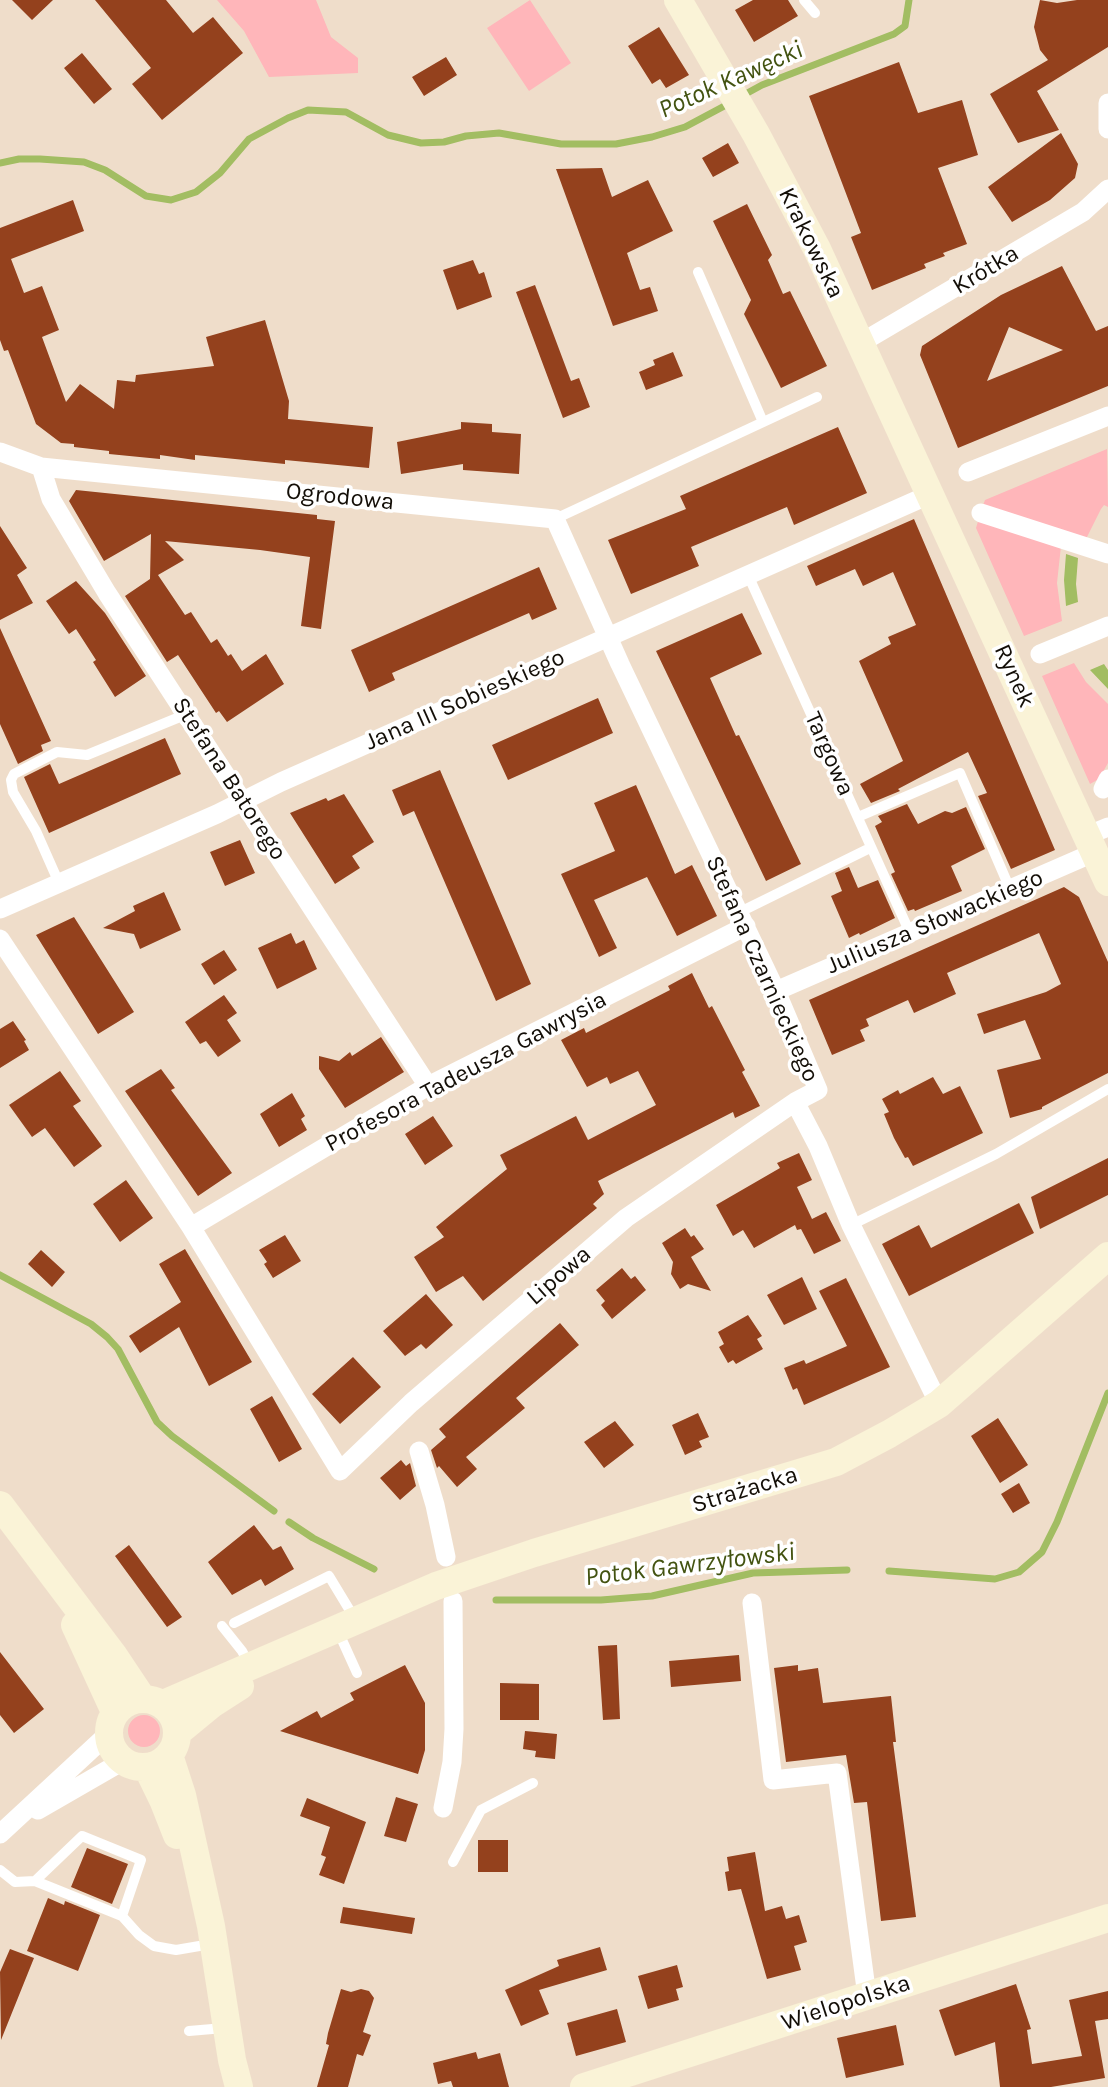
<!DOCTYPE html>
<html>
<head>
<meta charset="utf-8">
<style>
	body { margin:0 }
	canvas { display:block; background:#efddca }
</style>
</head>
<body>
<canvas width="1108" height="2087"></canvas>
<script>
const ctx = document.querySelector('canvas').getContext('2d');
ctx.lineJoin = 'round';
function paint(path, color) { ctx.fillStyle = color; ctx.fill(path, 'evenodd'); }
const poly = rows => new Path2D(rows.map(r => 'M' + r).join(''));
function strokePath(path, color, width, dash) { ctx.strokeStyle = color; ctx.lineWidth = width; ctx.lineCap = dash ? 'butt' : 'round'; ctx.setLineDash(dash || []); ctx.stroke(path); }
function drawText(font, color, halo, rows, align = 'center') {
  ctx.font = font + ' Karla,sans-serif'; ctx.lineWidth = 7; ctx.setLineDash([]); ctx.textBaseline = 'middle'; ctx.strokeStyle = halo; ctx.fillStyle = color; for (const [text, x, y, turn = 0] of rows) {
    ctx.save(); ctx.translate(x, y); ctx.rotate((+turn || 0) * Math.PI / 180); ctx.textAlign = isNaN(turn) ? turn : align; if (halo) ctx.strokeText(text, 0, 0); ctx.fillText(text, 0, 0); ctx.restore();
  }
}
paint(poly([
	[217,0,316,0,331,37,358,58,358,73,269,77,244,31],
	[530,0,571,63,529,91,487,28],
	[1107,449,1108,507,1104,505,1101,509,1085,541,982,508,985,500],
	[979,518,1061,546,1057,583,1062,621,1024,636,976,528],
	[1074,663,1086,682,1108,704,1108,763,1099,779,1090,784,1042,676],
	'128 1731a16 16 0 1 1 32 0a16 16 0 1 1-32 0Z'
]), '#ffb6ba');
paint(poly([
	[1066,554,1078,558,1076,584,1078,602,1066,606,1064,580],
	[1104,664,1108,670,1108,689,1090,670]
]), '#a2bd62');
strokePath(poly([
	[740,97,762,85,894,34,905,26,909,0],
	[0,163,19,159,40,159,84,162,105,170,146,196,171,200,196,192,220,173,249,139,288,118,308,110,346,112,388,135,421,143,444,142,466,136,499,133,561,144,616,144,652,137,685,127,730,103],
	[0,1275,91,1324,107,1337,118,1349,157,1422,172,1436,274,1511],
	[289,1522,313,1538,374,1569],
	[889,1571,995,1579,1019,1572,1042,1552,1057,1522,1108,1393],
	[496,1600,601,1600,652,1596,753,1573,847,1570]
]), '#a2bd62', 7);
paint(poly([
	[12,0,53,0,32,20],
	[95,0,166,0,193,33,213,17,243,53,162,120,132,84,151,68],
	[753,0,788,0,798,16,754,42,735,10],
	[1040,0,1057,3,1077,0,1108,0,1108,47,1037,91,1059,130,1018,143,990,94,1048,60,1040,50,1034,27],
	[659,27,689,75,666,88,660,79,652,84,628,46],
	[82,53,112,89,94,104,64,68],
	[446,57,457,75,424,96,412,77],
	[899,62,918,113,962,100,978,155,938,168,967,244,943,253,945,256,924,264,926,268,872,290,851,237,861,233,809,96],
	[1061,133,1078,164,1075,178,1050,200,1012,222,988,187],
	[728,143,739,163,713,177,702,158],
	[602,168,612,197,648,180,673,231,627,253,640,290,650,287,658,311,613,326,556,169],
	[73,200,84,231,11,259,24,293,42,286,59,330,42,337,66,402,80,384,114,409,117,380,135,382,136,375,214,366,206,337,265,320,289,401,288,419,373,427,369,468,285,460,285,464,195,455,195,460,160,455,160,459,109,454,109,451,74,447,74,444,61,443,36,424,8,350,4,351,0,340,0,228],
	[747,204,772,255,768,260,783,294,790,291,827,366,781,388,744,314,751,300,713,221],
	[473,260,479,274,484,272,492,297,457,310,443,270],
	[1062,266,1096,331,1108,326,1108,386,958,448,920,355,922,346,1001,295],
	[1009,327,1063,350,987,381],
	[535,285,571,381,579,378,590,407,563,418,516,292],
	[673,352,683,376,646,390,639,372,655,365,653,360],
	[461,422,492,424,492,432,521,434,519,474,463,470,463,464,401,474,397,442,461,429],
	[838,427,867,493,794,525,787,507,691,547,699,566,631,594,608,540,686,509,680,496],
	[76,490,317,515,317,519,335,521,321,629,301,626,310,557,260,550,165,541,184,560,158,575,185,615,191,612,211,643,217,639,228,656,231,654,242,671,266,654,284,684,227,722,219,711,216,713,178,655,167,662,125,596,150,579,151,534,104,561,69,501],
	[914,519,1055,850,1011,869,978,796,987,793,968,752,898,789,900,791,871,803,860,784,903,761,859,661,891,644,888,637,916,625,893,572,863,586,855,569,816,586,807,566],
	[0,526,27,568,17,575,33,603,0,620],
	[539,567,557,609,532,620,529,613,392,673,395,680,369,692,351,650],
	[76,581,105,613,146,676,115,697,93,662,96,660,76,629,69,634,46,601],
	[742,613,762,654,710,678,736,736,739,735,801,864,766,881,656,651],
	[0,628,51,741,41,745,43,751,18,764,0,724],
	[598,698,613,733,508,780,492,745],
	[165,738,181,774,49,833,24,777,50,764,59,784],
	[440,770,531,984,496,1001,414,811,403,816,392,790],
	[636,785,675,874,692,865,717,916,677,936,647,877,594,900,617,948,599,957,561,874,615,851,594,803],
	[344,794,374,842,352,856,360,868,335,884,290,813,326,798,328,801],
	[907,804,918,824,945,811,952,813,966,807,985,849,951,866,962,891,915,911,914,909,908,911,891,874,895,872,875,826,882,822,878,816],
	[240,840,255,873,225,886,210,852],
	[849,867,858,888,878,880,895,918,860,935,859,933,849,938,831,896,842,891,835,873],
	[1064,887,1079,897,1108,962,1108,1073,1042,1107,1042,1109,1010,1118,997,1070,1041,1059,1025,1020,984,1034,977,1014,1046,992,1061,984,1039,933,947,973,956,994,914,1013,908,1000,866,1019,869,1026,860,1030,865,1041,832,1055,809,1000],
	[164,892,181,930,140,949,134,934,103,928,135,911,133,906],
	[74,917,134,1012,98,1034,36,935],
	[291,933,296,944,304,940,317,969,277,989,258,948],
	[224,950,237,970,214,985,201,964],
	[692,973,709,1008,712,1006,745,1070,742,1072,760,1106,735,1118,733,1112,598,1181,604,1194,593,1204,597,1208,483,1301,463,1276,436,1292,414,1257,444,1237,436,1227,507,1169,500,1155,576,1116,588,1140,656,1105,638,1071,610,1084,607,1077,587,1087,561,1040,584,1028,586,1033,670,990,668,986],
	[224,995,237,1013,227,1020,241,1041,218,1057,206,1041,200,1044,185,1022],
	[13,1021,26,1040,24,1041,29,1050,0,1068,0,1029],
	[381,1037,404,1072,345,1108,319,1069,319,1056,339,1061,350,1052,352,1056],
	[161,1069,175,1088,171,1090,232,1173,198,1196,125,1091],
	[60,1071,81,1101,73,1106,102,1146,74,1167,45,1128,32,1137,9,1105],
	[933,1077,943,1094,960,1086,983,1133,913,1166,908,1157,905,1158,894,1138,884,1114,889,1112,882,1099,898,1090,900,1094],
	[292,1093,305,1116,301,1119,307,1130,279,1147,260,1114],
	[433,1116,453,1146,425,1165,405,1134],
	[799,1153,812,1180,797,1187,812,1219,826,1212,841,1241,814,1254,801,1229,797,1230,795,1225,754,1248,743,1230,733,1236,716,1205,780,1168,777,1163],
	[1108,1158,1108,1195,1040,1229,1031,1197],
	[126,1180,153,1218,120,1242,93,1204],
	[1019,1203,1034,1233,909,1296,882,1244,919,1225,931,1248],
	[685,1228,691,1237,694,1235,704,1249,691,1257,711,1291,688,1284,680,1289,671,1274,673,1262,662,1243],
	[285,1235,301,1261,273,1278,264,1264,267,1262,259,1250],
	[185,1249,252,1362,209,1386,179,1327,140,1353,129,1336,181,1302,159,1264],
	[41,1250,65,1272,52,1287,28,1264],
	[622,1268,631,1279,635,1276,646,1290,612,1319,601,1305,605,1301,596,1290],
	[802,1277,817,1309,784,1325,767,1295],
	[846,1278,890,1367,804,1405,797,1388,793,1390,784,1368,804,1360,806,1364,847,1346,819,1291],
	[426,1294,453,1325,426,1349,421,1344,405,1356,383,1331],
	[748,1315,762,1336,757,1339,763,1349,736,1364,733,1360,728,1363,719,1347,724,1344,718,1332],
	[560,1323,579,1345,516,1398,525,1408,466,1457,477,1469,457,1487,439,1466,437,1468,431,1450,446,1437,439,1429],
	[353,1357,381,1387,340,1424,312,1394],
	[272,1396,302,1449,279,1462,250,1409],
	[698,1413,709,1437,699,1441,702,1447,685,1455,672,1425],
	[998,1418,1028,1465,1000,1483,971,1436],
	[615,1421,634,1445,604,1468,584,1442],
	[401,1460,406,1466,410,1463,416,1486,400,1500,380,1478],
	[1019,1483,1030,1503,1013,1513,1001,1494],
	[254,1525,273,1550,281,1546,294,1569,265,1586,261,1579,232,1595,208,1562],
	[129,1545,182,1617,167,1627,115,1556],
	[617,1645,620,1719,603,1720,598,1646],
	[0,1652,44,1709,14,1733,0,1715],
	[739,1655,741,1681,671,1687,669,1661],
	[405,1665,425,1703,425,1750,418,1774,280,1731,317,1711,321,1718,354,1700,350,1693],
	[798,1665,798,1671,818,1668,823,1703,891,1696,896,1742,893,1742,916,1917,881,1921,867,1802,854,1803,846,1755,786,1762,774,1668],
	[500,1683,539,1684,539,1720,500,1720],
	[525,1731,557,1734,555,1759,535,1757,536,1751,523,1749],
	[396,1797,418,1804,406,1842,384,1836],
	[307,1798,366,1822,344,1884,319,1875,326,1857,321,1855,330,1827,300,1816],
	[478,1840,508,1840,508,1872,478,1872],
	[87,1848,128,1864,112,1904,71,1887],
	[755,1852,765,1911,782,1906,786,1919,799,1915,807,1942,794,1946,801,1970,767,1979,741,1889,728,1891,725,1872,729,1871,727,1857],
	[48,1898,64,1905,65,1901,100,1915,78,1971,27,1951],
	[343,1907,415,1918,412,1934,340,1923],
	[600,1947,607,1970,539,1990,549,2014,521,2026,505,1990,559,1966,557,1960],
	[10,1949,34,1958,1,2040,0,1972],
	[677,1965,683,1987,676,1989,679,2000,648,2009,638,1976],
	[1016,1984,1031,2029,1027,2030,1032,2064,1082,2056,1069,2000,1108,1991,1108,2019,1095,2021,1105,2078,1051,2087,1000,2087,995,2042,955,2056,939,2010],
	[341,1989,351,1992,361,1989,369,1991,374,1998,363,2032,371,2035,363,2056,357,2054,348,2087,317,2087,329,2045,326,2044,328,2033],
	[617,2009,626,2042,576,2056,567,2023],
	[896,2025,904,2065,846,2078,837,2038],
	[476,2052,478,2059,500,2053,509,2087,453,2087,451,2081,438,2084,433,2063]
]), '#94411d');
strokePath(poly([
	[804,0,815,13],
	[698,272,763,422],
	[555,519,817,397],
	[748,575,910,933],
	[858,817,960,773,1010,889],
	[59,883,36,831,13,792,11,780,14,774,57,752,87,755,187,714],
	[740,912,870,848],
	[851,1225,996,1154,1108,1089],
	[234,1623,329,1576,355,1619],
	[222,1626,242,1651,250,1666],
	[338,1631,357,1673],
	[453,1862,481,1810,533,1783],
	[0,1870,15,1882,35,1881,122,1916,139,1935,154,1946,176,1950,211,1944],
	[35,1881,82,1836,141,1860,122,1916],
	[189,2031,224,2028]
]), '#fff', 10);
strokePath(poly([
	[1108,103,1108,129],
	[859,344,1083,212,1108,189],
	[0,452,41,467,555,519,620,664,776,991,818,1090,795,1102,818,1146,851,1225,939,1404],
	[41,467,51,499,107,593,428,1086],
	[968,472,1108,416],
	[981,513,1108,554],
	[1040,654,1108,626],
	[1103,789,1108,779],
	[1086,836,1108,827],
	[0,909,217,814,281,782,931,494],
	[0,939,191,1227,340,1471,411,1403,626,1218,795,1102],
	[776,991,1093,853],
	[191,1227,428,1086,746,926],
	[419,1451,435,1505,446,1557],
	[752,1603,773,1780,837,1773,867,1996],
	[443,1808,452,1762,454,1729,453,1601],
	[38,1810,123,1761],
	[0,1834,108,1734]
]), '#fff', 19);
strokePath(poly([
	[678,0,756,134,817,249,1108,882],
	[0,1505,114,1656,142,1698],
	[75,1625,115,1712],
	'109 1733a34 34 0 1 1 68 0a34 34 0 1 1-68 0Z',
	[163,1704,436,1586,534,1553,836,1462,889,1434,939,1404,1108,1256],
	[178,1732,212,1704,240,1686],
	[169,1755,182,1795,211,1926,232,2060,239,2087],
	[147,1767,164,1802,177,1835],
	[584,2087,1108,1918]
]), '#faf3d7', 28);
drawText('24px', '#130e07', '#fff', [
	["Krakowska",811,243,64],
	["Krótka",986,270,-31],
	["Ogrodowa",340,497,6],
	["Rynek",1014,676,66],
	["Jana III Sobieskiego",465,700,-24],
	["Targowa",829,754,66],
	["Stefana Batorego",229,779,57],
	["Juliusza Słowackiego",935,922,-23],
	["Stefana Czarnieckiego",762,969,66],
	["Profesora Tadeusza Gawrysia",466,1072,-28],
	["Lipowa",559,1276,-41],
	["Strażacka",745,1490,-17],
	["Wielopolska",846,2003,-18]
]);
drawText('italic 26px', '#435311', '#fff', [
	["Potok Kawęcki",731,80,-24],
	["Potok Gawrzyłowski",690,1565,-7]
]);
</script>
</body>
</html>
